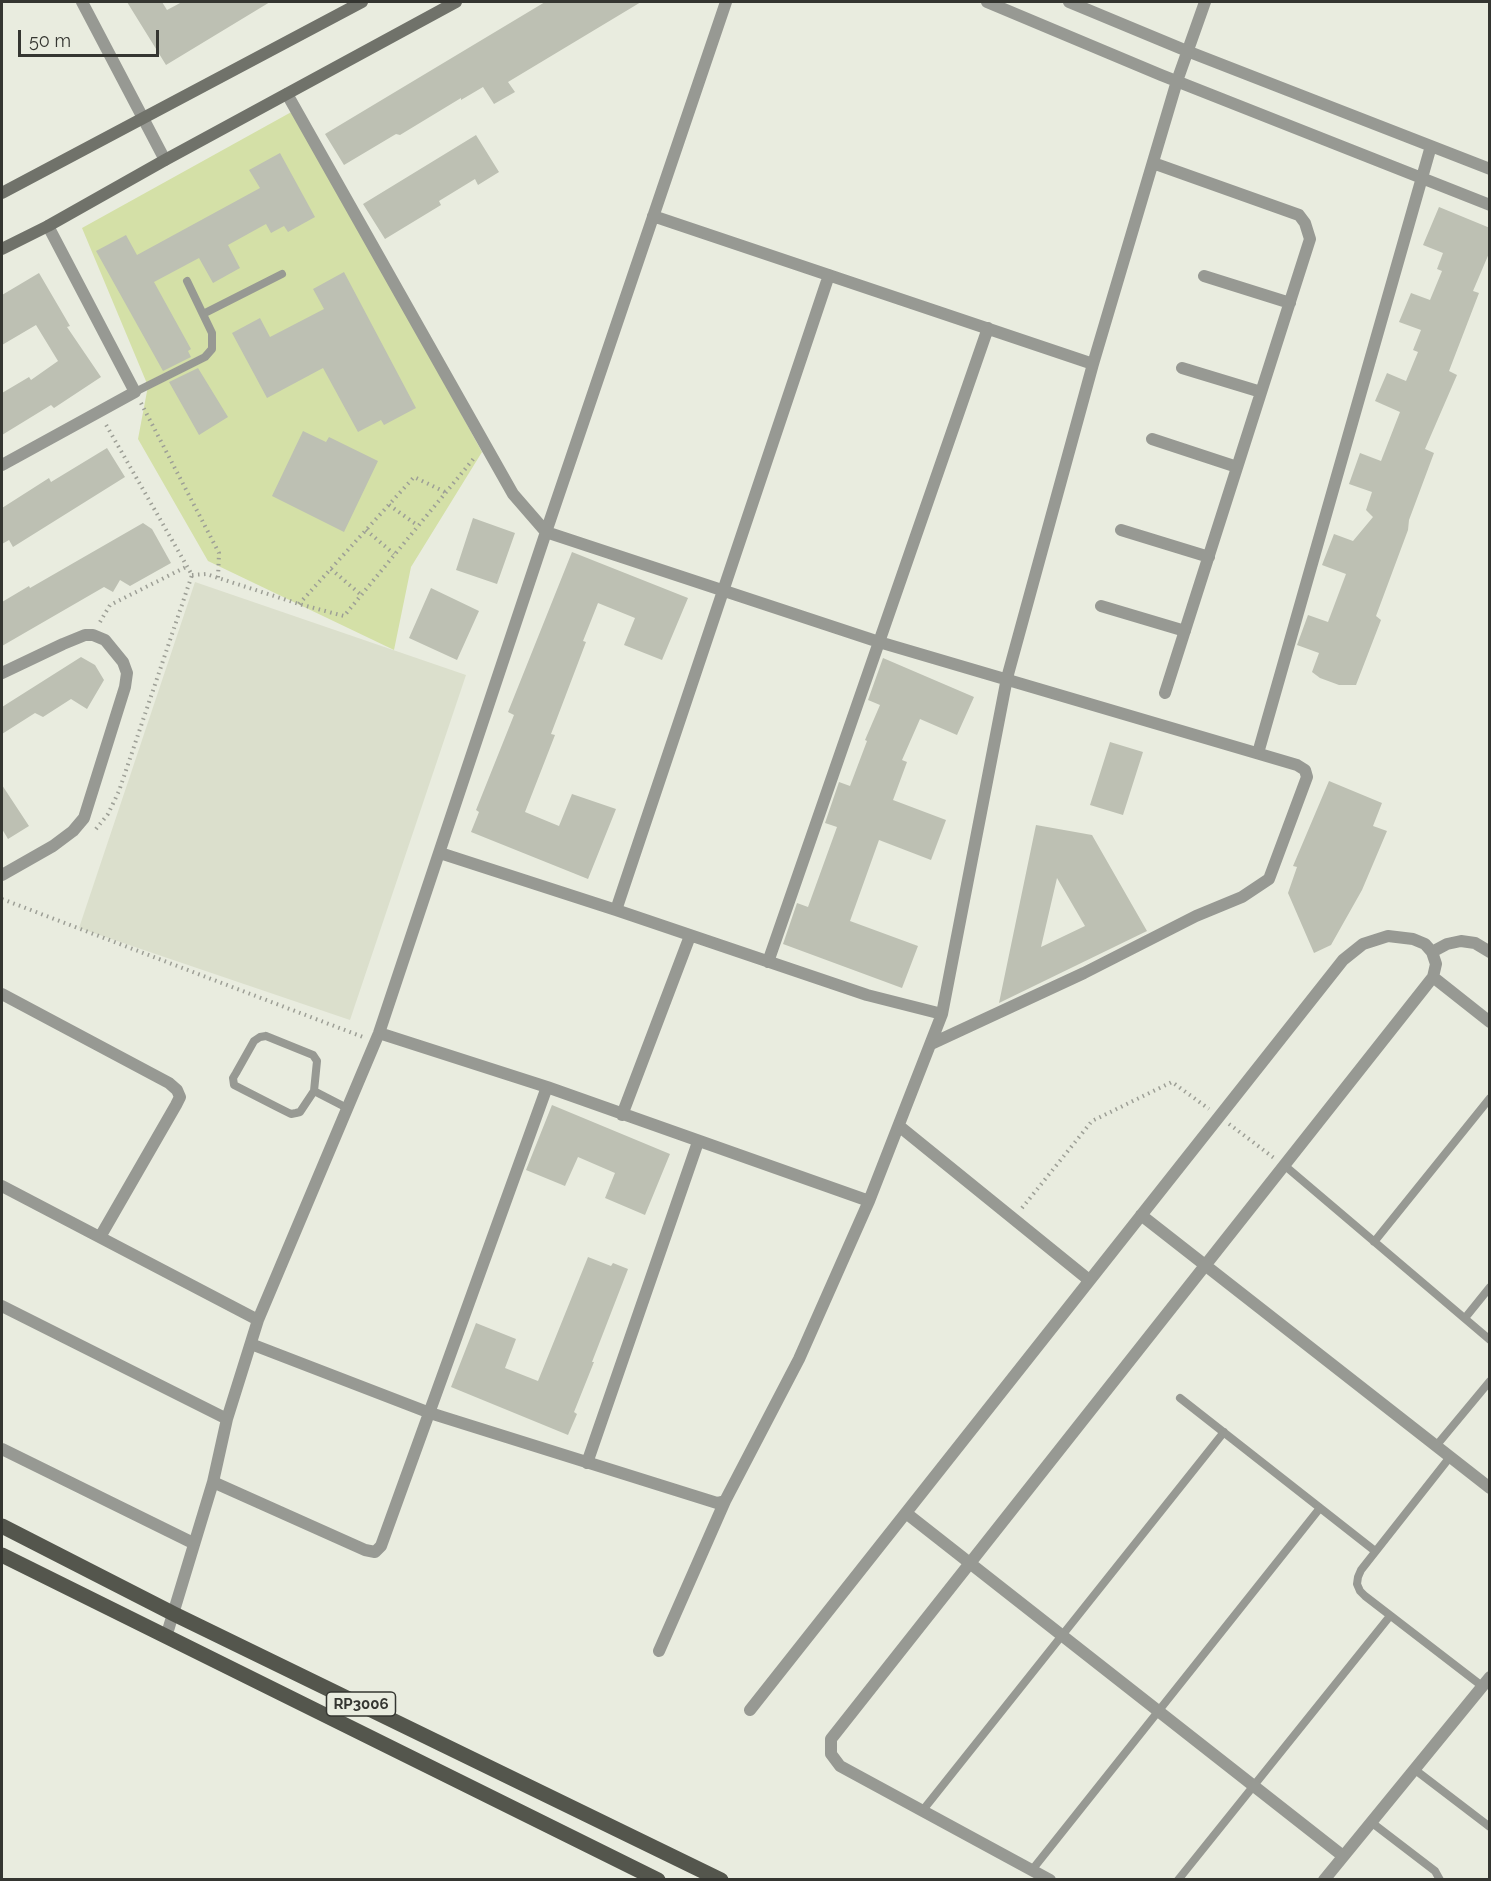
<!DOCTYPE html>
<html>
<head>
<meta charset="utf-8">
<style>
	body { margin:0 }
	#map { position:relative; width:1491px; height:1881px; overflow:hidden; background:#e9ecdf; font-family:Raleway,sans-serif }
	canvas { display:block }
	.frame { position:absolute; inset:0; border:3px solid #353631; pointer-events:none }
	.scale { position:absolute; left:18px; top:30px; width:141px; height:27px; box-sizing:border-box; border:3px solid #353631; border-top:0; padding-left:8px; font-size:18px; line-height:21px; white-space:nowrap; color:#353631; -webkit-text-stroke:4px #e9ecdf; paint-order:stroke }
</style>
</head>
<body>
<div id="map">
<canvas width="1491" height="1881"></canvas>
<div class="frame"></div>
<div class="scale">50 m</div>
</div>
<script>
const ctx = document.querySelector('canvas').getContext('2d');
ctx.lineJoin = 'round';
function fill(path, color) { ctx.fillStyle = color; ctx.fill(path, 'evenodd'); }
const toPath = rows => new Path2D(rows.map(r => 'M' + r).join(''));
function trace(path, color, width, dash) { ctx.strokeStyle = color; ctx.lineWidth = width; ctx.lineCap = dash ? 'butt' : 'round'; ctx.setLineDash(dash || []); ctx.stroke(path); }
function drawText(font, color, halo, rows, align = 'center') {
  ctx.font = font + ' Raleway,sans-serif'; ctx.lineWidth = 5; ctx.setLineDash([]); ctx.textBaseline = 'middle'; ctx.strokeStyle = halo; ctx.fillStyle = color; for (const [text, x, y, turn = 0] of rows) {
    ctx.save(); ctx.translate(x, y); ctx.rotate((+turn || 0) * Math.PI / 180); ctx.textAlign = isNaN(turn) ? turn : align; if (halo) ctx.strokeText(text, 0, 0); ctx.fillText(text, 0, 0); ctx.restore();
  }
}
fill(toPath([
	[195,582,466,675,350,1020,79,928]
]), '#dbdfcc');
fill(toPath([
	[295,110,482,452,411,567,394,650,208,561,138,439,148,386,82,228]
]), '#d4e0a7');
fill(toPath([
	[127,2,162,2,167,10,182,2,270,2,166,65],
	[545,2,641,2,508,82,515,92,494,104,483,87,461,100,461,98,400,135,396,134,344,165,325,134],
	[476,135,499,172,478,185,475,179,439,201,441,205,385,239,363,204],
	[280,153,315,217,288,232,284,226,271,233,266,224,228,245,240,268,213,283,199,258,154,282,191,349,188,351,191,357,163,371,96,251,126,235,137,255,260,188,249,170],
	[1439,207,1490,228,1490,251,1473,291,1479,293,1449,371,1457,375,1425,449,1434,453,1409,520,1408,530,1376,616,1381,620,1356,685,1339,685,1320,678,1312,672,1319,653,1297,645,1308,615,1328,622,1346,574,1322,565,1334,534,1353,541,1373,517,1366,510,1372,492,1349,484,1360,453,1381,461,1400,412,1375,401,1387,373,1406,381,1418,352,1413,350,1421,330,1399,322,1411,293,1430,300,1442,271,1437,269,1443,253,1423,245],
	[344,272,416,408,384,425,381,420,358,432,323,368,267,398,232,333,260,318,270,337,324,309,313,289],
	[39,273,70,326,67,327,101,377,54,408,51,405,2,435,2,393,29,377,31,380,58,361,36,325,2,345,2,295],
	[198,368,228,417,199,435,169,382],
	[303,431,326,442,329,437,378,461,344,532,272,496],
	[107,448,125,477,13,547,9,540,2,544,2,508,49,478,51,482],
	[473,518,515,533,497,584,456,570],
	[143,523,152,529,171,563,130,586,120,580,113,592,104,587,2,646,2,602,29,586,30,588],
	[572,552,688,598,662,660,624,645,635,618,598,603,583,641,586,642,551,734,555,735,525,812,559,826,572,794,616,809,588,879,471,832,479,812,476,810,514,715,508,712],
	[431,588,479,611,457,660,409,638],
	[81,657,95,665,104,680,87,709,71,699,43,717,35,713,2,734,2,707],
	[883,658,974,697,957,735,920,719,902,760,907,762,893,800,946,820,931,860,879,840,850,921,918,946,902,988,783,944,797,903,808,907,837,827,825,823,839,782,850,786,867,741,865,740,880,705,868,700],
	[1110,742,1143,752,1123,815,1090,805],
	[1329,781,1382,803,1373,826,1387,831,1362,890,1331,945,1314,953,1288,893,1297,867,1293,866],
	[2,785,29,826,8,839,2,829],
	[1036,825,1092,835,1147,931,999,1003],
	[1057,878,1085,926,1041,947],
	[552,1105,670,1154,645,1215,605,1198,615,1173,578,1157,565,1186,526,1170],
	[588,1257,611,1266,613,1263,628,1269,592,1362,594,1362,574,1412,577,1414,568,1435,451,1387,476,1323,516,1339,505,1368,538,1381]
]), '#bdc0b3');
trace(toPath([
	[141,403,219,553,218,578],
	[389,505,417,525],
	[366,530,394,554],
	[331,569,360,594],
	[192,575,206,574,299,604,344,616,475,457],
	[299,604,414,477,445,492],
	[100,622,110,605,188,566],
	[96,829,108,814,119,791,192,575,105,423],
	[2,899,363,1037],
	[1229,1124,1274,1158],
	[1022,1208,1092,1121,1172,1082,1209,1109]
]), '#9d9f96', 4, [1.5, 4.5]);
trace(toPath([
	[203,314,282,274],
	[135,392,205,357,212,349,212,333,187,281],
	[266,1036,313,1055,317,1061,314,1091,300,1112,296,1113,291,1114,277,1107,234,1085,233,1078,236,1073,254,1041,260,1037,266,1036],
	[314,1091,347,1108],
	[1284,1165,1490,1340],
	[1374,1242,1490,1098],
	[1465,1318,1490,1287],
	[1180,1398,1375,1551],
	[1436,1446,1490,1381],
	[1450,1457,1361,1570,1358,1577,1357,1584,1360,1591,1365,1596,1482,1686],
	[1414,1769,1490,1827],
	[923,1810,1224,1432],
	[1371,1822,1435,1871,1440,1880],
	[1032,1870,1320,1508],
	[1178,1880,1390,1616]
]), '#979993', 8);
trace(toPath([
	[82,2,165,160],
	[987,2,1161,75,1490,205],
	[1069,2,1187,51,1490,169],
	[287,94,513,494,546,532,879,642,1297,765,1305,770,1307,777,1269,879,1242,897,1196,916,1084,973,931,1044],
	[1153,163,1299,215,1305,223,1310,239,1165,693],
	[653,216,1093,364],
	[1204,276,1290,303],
	[1182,368,1261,392],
	[1152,439,1237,467],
	[2,465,135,392,48,226],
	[1121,530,1209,557],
	[1101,606,1185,631],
	[2,673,63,644,85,635,93,635,105,640,123,662,127,673,125,687,84,818,73,831,53,846,2,875],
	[1258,753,1431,146],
	[440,853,616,910,867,995,942,1014],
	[616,910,829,275],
	[1432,952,1447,944,1461,941,1475,943,1490,952],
	[768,962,988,328],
	[1433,977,1490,1022],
	[2,994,169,1083,177,1090,180,1097,176,1105,100,1237],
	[379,1033,547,1087,869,1201],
	[622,1115,690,936],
	[899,1126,1089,1280],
	[2,1186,258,1320],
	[1141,1215,1490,1488],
	[2,1306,227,1419],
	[251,1344,430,1413,717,1503,725,1501],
	[2,1449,193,1543],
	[587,1463,698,1142],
	[213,1482,365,1550,375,1552,381,1546,547,1087],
	[906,1513,1343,1856],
	[166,1637,213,1482,227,1419,258,1320,379,1033,546,532,726,2],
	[659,1651,725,1501,799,1359,869,1201,942,1014,1007,678,1093,364,1177,81,1205,2],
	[750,1710,1343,960,1363,944,1388,936,1413,939,1425,944,1432,952,1436,964,1433,977,831,1739,831,1754,840,1766,1050,1880],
	[1324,1880,1490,1677]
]), '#979993', 12);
trace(toPath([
	[2,193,362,2],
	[2,249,48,226,165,160,456,2]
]), '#70726a', 12);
trace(toPath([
	[2,1526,174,1614,721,1880],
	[2,1555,658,1880]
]), '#54564d', 15);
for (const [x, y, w] of [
	[361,1704,69]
]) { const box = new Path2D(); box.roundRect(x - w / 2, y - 12, w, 24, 4.5); ctx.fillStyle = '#e9ecdf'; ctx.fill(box); trace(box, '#353631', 1.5); }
drawText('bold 15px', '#353631', null, [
	["RP3006",361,1704]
]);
</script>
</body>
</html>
